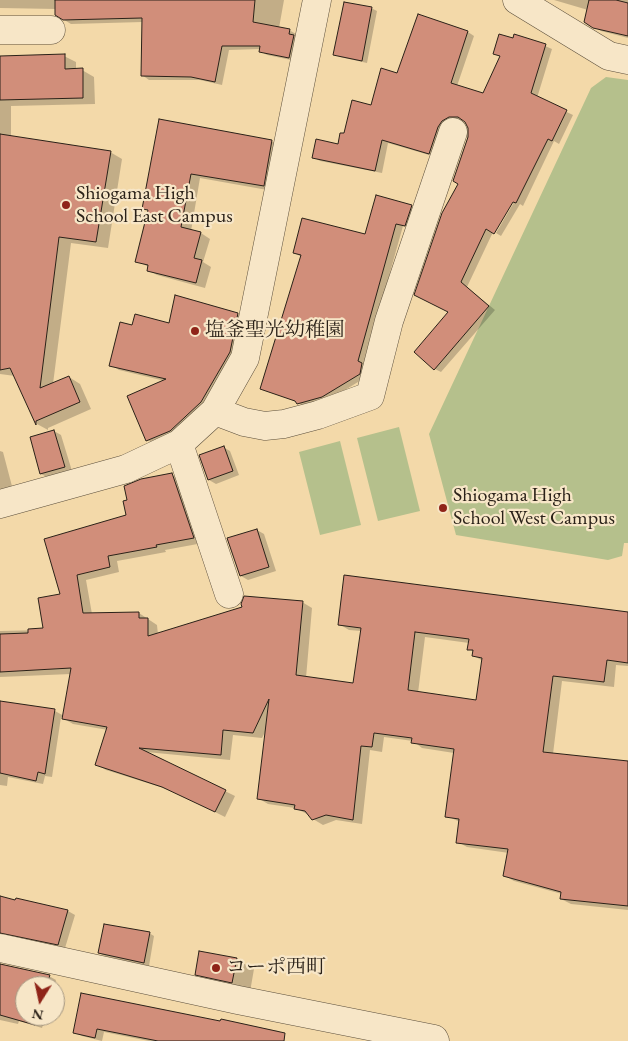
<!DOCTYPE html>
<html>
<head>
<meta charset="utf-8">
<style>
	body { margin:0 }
	#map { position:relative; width:628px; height:1041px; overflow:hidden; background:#f3d9a9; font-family:"EB Garamond",serif }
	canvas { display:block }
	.north { position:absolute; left:15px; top:976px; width:50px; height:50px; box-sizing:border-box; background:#f7e6c7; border:1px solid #a59781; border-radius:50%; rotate:190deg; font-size:14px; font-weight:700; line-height:20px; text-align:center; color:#2a2118 }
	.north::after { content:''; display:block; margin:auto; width:18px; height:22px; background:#8f2418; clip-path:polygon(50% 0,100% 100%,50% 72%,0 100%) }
</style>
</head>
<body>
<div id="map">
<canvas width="628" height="1041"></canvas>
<div class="north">N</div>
</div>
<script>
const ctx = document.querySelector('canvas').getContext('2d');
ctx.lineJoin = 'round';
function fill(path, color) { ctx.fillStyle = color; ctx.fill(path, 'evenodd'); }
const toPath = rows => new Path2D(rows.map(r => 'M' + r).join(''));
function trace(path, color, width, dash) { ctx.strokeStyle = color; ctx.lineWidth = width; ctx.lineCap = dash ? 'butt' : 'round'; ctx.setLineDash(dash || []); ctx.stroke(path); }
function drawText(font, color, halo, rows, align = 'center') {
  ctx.font = font + ' "EB Garamond","Noto Serif JP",serif'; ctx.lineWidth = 4.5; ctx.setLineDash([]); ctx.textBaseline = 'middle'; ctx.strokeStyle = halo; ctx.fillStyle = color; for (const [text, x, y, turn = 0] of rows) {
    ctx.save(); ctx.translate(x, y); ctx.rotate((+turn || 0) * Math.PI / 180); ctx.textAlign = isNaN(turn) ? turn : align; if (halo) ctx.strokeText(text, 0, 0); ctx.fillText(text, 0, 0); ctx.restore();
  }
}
fill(toPath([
	[606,77,628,80,628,543,624,543,622,556,608,560,456,535,429,434,591,88],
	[399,427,420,511,378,521,357,438],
	[340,441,361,525,320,535,299,452]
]), '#b5c08c');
fill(toPath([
	[0,0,284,0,279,28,289,30,296,34,296,61,267,55,260,51,260,49,229,50,222,85,200,80,149,80,142,75,143,22,71,24,56,15,56,9,0,8],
	[554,0,628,0,628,38,601,31,585,22,588,10],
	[371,8,377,11,367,63,340,57,335,54],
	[418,15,468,32,474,36,457,86,484,95,501,57,495,54,545,46,552,49,537,98,573,115,559,144,554,141,523,206,520,204,501,236,496,233,517,197,515,196,493,232,467,287,495,310,441,372,435,369,450,312,460,183,469,128,465,120,457,120,436,157,388,143,382,173,320,161,313,157,339,145,345,135,372,106,398,74],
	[64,56,76,62,76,70,82,70,94,77,95,104,11,106,11,137,110,152,122,159,108,248,71,243,53,384,69,377,80,384,91,409,48,428,48,430,37,424,15,376,0,374,0,57],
	[160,121,271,141,281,146,273,191,200,178,191,231,201,233,210,239,203,262,211,267,205,288,157,275,148,270,149,267,136,261,149,211,144,208],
	[411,207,418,210,412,229,403,226,364,365,366,377,329,400,305,407,297,402,262,389,302,257,294,253,366,235],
	[238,314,247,320,212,405,156,445,147,440,165,381,119,370,111,365,133,326,170,324],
	[54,431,61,435,72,471,49,478,41,474],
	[223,447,230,451,239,475,216,484,209,480],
	[0,451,3,452,13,490,0,495],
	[172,475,182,480,203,543,165,550,166,552,117,561,119,572,86,580,92,614,139,613,157,625,158,635,302,602,312,608,306,678,354,684,361,631,349,630,339,624,628,613,628,666,616,665,614,687,562,681,553,754,628,762,628,910,571,904,561,899,562,894,514,881,505,876,509,853,467,847,458,842,460,822,447,816,454,753,422,748,413,741,384,737,382,752,370,750,362,824,336,820,323,825,313,819,309,815,295,808,268,804,258,798,266,730,262,738,233,735,230,760,146,752,235,796,225,817,173,791,106,770,96,764,108,730,73,724,61,717,52,777,45,776,43,784,8,777,7,786,0,785,0,702,55,711,64,716,71,674,0,677,0,631,44,630,61,596,45,540,127,516],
	[425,637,469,643,469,649,474,652,474,656,483,661,477,701,418,693],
	[257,530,264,534,276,571,248,580,241,576],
	[0,898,16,902,17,899,68,911,75,915,65,948,11,936,0,938],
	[149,933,154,936,149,966,105,956,99,953],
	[237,960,254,969,250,992,213,984,196,974],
	[0,965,49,976,56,980,54,986,25,986,25,1016,46,1016,42,1028,19,1021,18,1024,0,1020],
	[82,994,221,1022,222,1020,278,1031,285,1035,284,1041,149,1041,104,1032,102,1041,82,1036,75,1032]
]), '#0003');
const building = toPath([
	[55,0,255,0,253,22,290,29,289,34,294,35,289,58,259,52,260,46,222,46,215,82,191,77,141,76,142,18,63,20,55,15,55,0],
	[589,0,616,0,628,3,628,36,593,28,584,22,589,0],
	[344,2,372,7,362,61,333,55,344,2],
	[418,14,468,31,451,83,483,93,500,56,493,54,499,34,513,38,514,34,546,44,531,93,567,110,552,141,548,139,516,203,513,202,494,234,486,229,461,282,489,306,434,370,414,352,448,312,414,295,442,213,458,184,453,181,468,137,468,128,465,122,458,117,449,117,442,121,438,127,429,154,382,140,375,171,312,158,316,139,338,144,340,133,344,133,352,100,371,105,381,68,397,73,418,14],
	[65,54,65,69,83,68,83,98,0,100,0,56,65,54],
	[159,119,272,140,264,186,191,174,181,227,201,232,194,258,202,260,196,283,147,271,148,265,135,262,148,210,142,209,159,119],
	[0,134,111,151,96,242,59,237,40,388,69,376,80,402,36,421,36,425,10,368,0,370,0,134],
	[376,195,412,205,405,226,396,224,358,361,362,363,360,374,322,397,297,404,295,401,260,389,301,255,293,253,302,218,365,234,376,195],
	[175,295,238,313,230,352,201,402,170,431,146,441,127,396,166,379,109,366,120,322,132,325,135,314,169,323,175,295],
	[54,430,65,467,40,474,30,437,54,430],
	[224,446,233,471,208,480,199,455,224,446],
	[172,473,194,538,156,545,157,547,108,556,110,567,77,575,83,613,139,612,139,618,148,618,148,636,242,607,241,604,244,596,303,601,296,675,353,683,361,628,338,625,344,575,628,612,628,663,607,660,604,682,553,676,543,752,628,761,628,906,560,899,561,892,503,876,508,849,456,843,459,819,445,817,454,749,411,743,412,738,374,733,372,747,361,746,353,820,326,815,312,820,305,811,294,809,295,805,257,799,269,699,253,733,223,730,221,755,139,748,226,790,215,812,162,787,95,765,107,727,62,719,71,668,0,672,0,634,28,633,28,629,43,628,38,598,60,594,44,539,126,515,123,501,127,500,124,486,141,479,172,473],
	[415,632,469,639,467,650,473,650,472,656,482,658,476,700,408,690,415,632],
	[257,529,269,567,240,576,227,538,257,529],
	[0,701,55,709,45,774,38,772,36,781,0,773,0,701],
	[0,896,15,900,16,898,68,910,58,945,0,933,0,896],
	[104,924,150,932,144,963,98,953,104,924],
	[199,951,237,958,232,983,195,975,199,951],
	[0,964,50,975,46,986,25,986,25,1016,38,1016,35,1025,0,1015,0,964],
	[81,993,220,1021,221,1019,285,1033,284,1041,158,1041,97,1029,95,1038,73,1033,81,993]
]);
fill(building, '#d18e7a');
trace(building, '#2a2118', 1);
const minor = toPath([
	[517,0,609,56,628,60],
	[0,30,51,30],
	[215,411,244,422,265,426,284,424,318,415,370,396,389,321,453,132],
	[179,444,229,594],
	[0,504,126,469,179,444,215,411,245,358,317,0],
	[0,948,238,1000,434,1039,435,1041]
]);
trace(minor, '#5c4f3c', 29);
trace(minor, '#f7e6c7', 28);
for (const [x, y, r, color] of [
	[66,205,5,"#8f2418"],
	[195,331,5,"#8f2418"],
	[443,508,5,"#8f2418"],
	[216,968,5,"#8f2418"]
]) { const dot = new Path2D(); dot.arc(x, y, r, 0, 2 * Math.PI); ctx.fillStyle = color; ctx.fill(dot); trace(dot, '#f7e6c7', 2); }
drawText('20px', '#2a2118', '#f7e6c7', [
	["Shiogama High",76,194],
	["School East Campus",76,217],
	["塩釜聖光幼稚園",205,331],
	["Shiogama High",453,496],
	["School West Campus",453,519],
	["コーポ西町",226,968]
], 'left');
</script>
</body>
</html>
